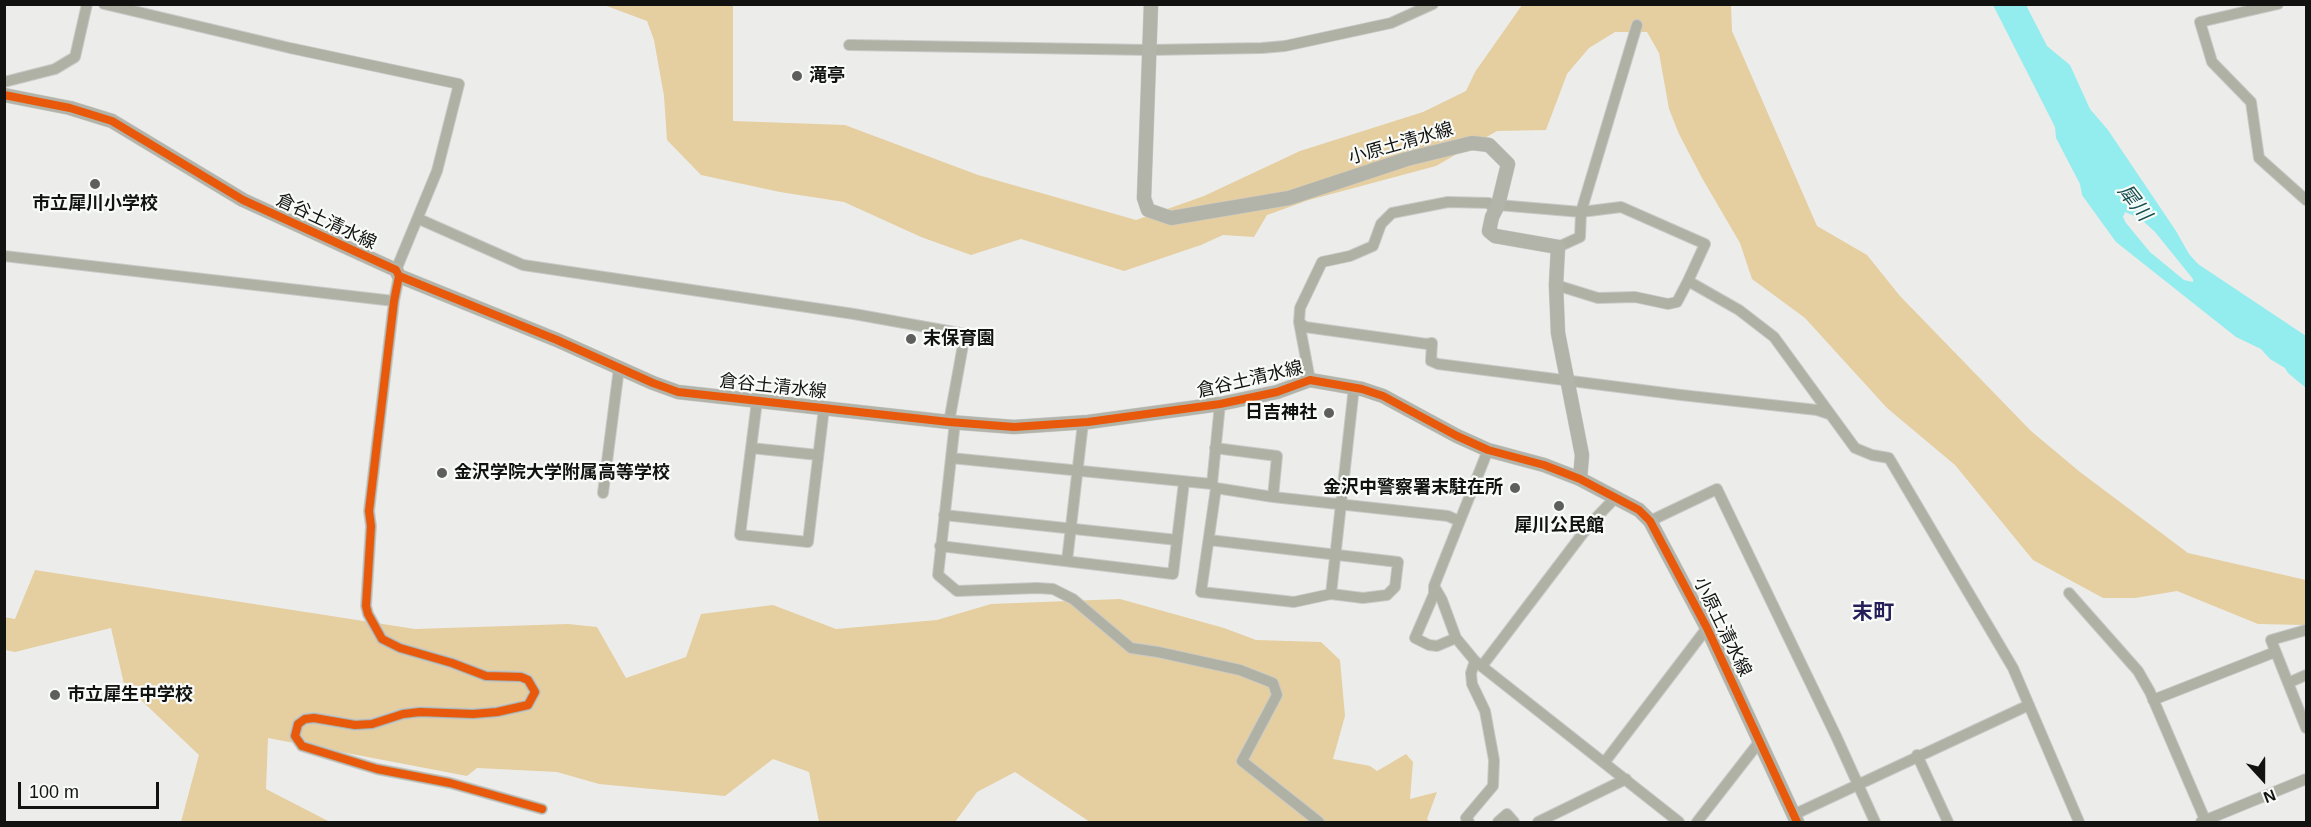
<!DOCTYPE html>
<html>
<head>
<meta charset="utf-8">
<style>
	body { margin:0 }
	#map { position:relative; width:2311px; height:827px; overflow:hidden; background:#ecedeb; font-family:Helvetica,sans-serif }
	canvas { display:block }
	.frame { position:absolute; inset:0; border:6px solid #121311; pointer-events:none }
	.north { position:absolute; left:2233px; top:749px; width:60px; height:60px; -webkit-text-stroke:4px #f8fbf8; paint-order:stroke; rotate:159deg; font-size:16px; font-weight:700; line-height:24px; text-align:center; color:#121311 }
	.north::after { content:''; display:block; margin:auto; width:21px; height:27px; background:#121311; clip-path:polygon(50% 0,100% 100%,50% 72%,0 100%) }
	.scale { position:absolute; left:18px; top:782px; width:141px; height:27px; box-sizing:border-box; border:3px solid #121311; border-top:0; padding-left:8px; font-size:18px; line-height:21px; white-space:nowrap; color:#121311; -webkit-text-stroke:4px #f8fbf8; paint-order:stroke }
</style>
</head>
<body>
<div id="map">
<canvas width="2311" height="827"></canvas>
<div class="frame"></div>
<div class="north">N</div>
<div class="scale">100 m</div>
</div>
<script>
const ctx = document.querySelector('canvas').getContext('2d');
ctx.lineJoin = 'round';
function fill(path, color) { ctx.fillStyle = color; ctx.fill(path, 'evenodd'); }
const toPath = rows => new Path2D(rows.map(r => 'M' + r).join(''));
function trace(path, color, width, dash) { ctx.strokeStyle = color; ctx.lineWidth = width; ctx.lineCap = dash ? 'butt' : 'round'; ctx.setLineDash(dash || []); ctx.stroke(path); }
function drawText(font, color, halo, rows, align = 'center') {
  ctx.font = font + ' Helvetica,"Noto Sans JP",sans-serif'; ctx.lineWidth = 4.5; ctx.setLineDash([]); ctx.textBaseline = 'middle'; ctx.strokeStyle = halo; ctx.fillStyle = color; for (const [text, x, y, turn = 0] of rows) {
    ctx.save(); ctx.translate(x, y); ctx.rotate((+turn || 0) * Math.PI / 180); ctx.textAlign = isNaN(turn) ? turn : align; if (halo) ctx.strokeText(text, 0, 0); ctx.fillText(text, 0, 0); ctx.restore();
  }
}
fill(toPath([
	[604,5,733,5,733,121,845,125,978,175,1136,220,1204,196,1300,151,1423,112,1466,91,1475,72,1522,5,1731,5,1732,31,1817,226,1867,255,1900,296,2031,431,2080,472,2188,553,2306,580,2306,625,2258,624,2177,591,2135,598,2103,598,2033,560,1955,465,1887,408,1805,318,1752,279,1740,243,1702,178,1679,134,1669,109,1659,53,1647,32,1615,32,1589,48,1567,74,1546,130,1497,131,1436,166,1309,200,1267,215,1254,237,1223,235,1201,245,1124,271,1021,239,971,255,921,237,844,202,780,192,701,175,667,140,664,96,654,40,647,21],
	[35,570,415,629,568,624,597,627,626,678,686,657,701,614,773,605,836,629,937,620,991,604,1120,599,1224,628,1256,640,1321,642,1340,660,1345,716,1333,759,1370,766,1377,771,1406,754,1413,762,1410,799,1437,792,1427,819,1430,822,1090,822,1015,772,977,792,955,822,819,822,809,772,773,759,725,796,599,784,557,772,477,768,467,776,268,738,266,789,330,822,181,822,199,755,124,684,111,628,15,652,5,650,4,617,15,619]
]), '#e5cea0');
fill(toPath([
	[1993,5,2026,5,2047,46,2070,65,2090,109,2108,130,2176,231,2189,254,2198,264,2306,336,2306,388,2288,373,2285,368,2270,359,2261,349,2236,337,2116,242,2082,195,2080,184,2056,138,2055,127],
	[2125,212,2141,219,2155,232,2193,279,2193,282,2184,280,2150,252,2126,223,2123,217]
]), '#93eced');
const minor = toPath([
	[104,4,290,48,459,84,437,171,396,270],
	[2278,4,2200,22,2212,62,2251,102,2259,158,2306,200],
	[849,45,1149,50,1262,48,1285,46,1391,23,1433,4],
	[4,82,55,69,75,57,87,4],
	[1498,205,1581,212,1621,207,1705,244,1688,281,1739,310,1774,337,1855,448,1872,455,1889,458,2013,668,2079,822],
	[419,219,523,265,854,314,965,334,949,422],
	[1558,247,1580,237,1581,212,1637,25],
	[4,256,394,301],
	[399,276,394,301,369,511,371,526,366,606,368,614,382,639,400,648,452,663,486,676,521,677,528,680,535,692,528,705,497,712,473,714,420,712,403,714,372,724,355,725,314,718,305,719,298,724,295,736,302,746,377,769,450,783,542,809],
	[1556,285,1598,298,1635,297,1668,304,1677,302,1688,281],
	[1299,322,1305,327,1427,344,1432,343,1431,361,1438,364,1681,395,1817,410,1829,414],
	[1310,380,1299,322,1300,308,1322,262,1350,256,1373,246,1381,224,1392,213,1448,202,1489,203,1495,211],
	[757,401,740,535,808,542,824,408],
	[955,422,938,575,957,591,1037,588,1053,589,1073,599,1131,648,1158,652,1240,670,1273,683,1277,695,1242,761,1319,822],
	[751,448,818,455],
	[1215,448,1277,456,1273,497],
	[1488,450,1434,586,1442,600,1456,638,1475,661,1679,822],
	[951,458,1212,484,1216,488,1273,497,1448,516,1459,521],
	[1212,484,1220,404],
	[1216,488,1201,592,1294,602,1331,594,1354,387],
	[603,493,619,368],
	[944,515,1177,540],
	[1650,521,1717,489,1836,736,1875,822],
	[1209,540,1398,562,1395,587,1387,595,1363,598,1331,594],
	[940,546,1173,574,1184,482],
	[1067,561,1083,423],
	[1434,586,1434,594,1415,638,1429,645,1437,646,1456,638],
	[2069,593,2138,671,2150,692,2206,822],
	[2306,630,2271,640,2306,728],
	[1482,666,1590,524,1616,497],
	[2288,683,2306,675],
	[2153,700,2275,652],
	[1917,755,1948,822],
	[1604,763,1707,628],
	[1793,815,2029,705],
	[1469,822,1466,818,1493,786,1494,760,1485,711,1472,684,1471,673,1475,661],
	[1498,822,1507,814,1514,822],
	[1538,822,1626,779],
	[1697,822,1760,741],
	[2201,822,2306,779]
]);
const major = toPath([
	[1151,4,1144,198,1148,210,1171,218,1289,198,1407,159,1472,143,1489,145,1508,164,1498,205,1492,217,1489,231,1495,236,1558,247,1556,285,1558,333,1582,455,1580,479],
	[4,95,70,108,112,121,243,200,396,270,399,276,557,340,653,383,678,392,949,422,1014,427,1088,422,1220,404,1277,392,1310,380,1362,389,1383,396,1457,436,1488,450,1544,465,1580,479,1639,510,1650,521,1707,628,1797,822]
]);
trace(minor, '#c9cac8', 12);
trace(major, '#c9cac8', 15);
trace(minor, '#afb1a4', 10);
trace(major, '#b2b4aa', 14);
trace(toPath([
	[4,95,70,108,112,121,243,200,396,270,399,276,557,340,653,383,678,392,949,422,1014,427,1088,422,1220,404,1277,392,1310,380,1362,389,1383,396,1457,436,1488,450,1544,465,1580,479,1639,510,1650,521,1707,628,1797,822],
	[399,276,394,301,369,511,371,526,366,606,368,614,382,639,400,648,452,663,486,676,521,677,528,680,535,692,528,705,497,712,473,714,420,712,403,714,372,724,355,725,314,718,305,719,298,724,295,736,302,746,377,769,450,783,542,809]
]), '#e8590c', 8);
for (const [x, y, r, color] of [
	[797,76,6,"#5e5f5d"],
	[95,184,6,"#5e5f5d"],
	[911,339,6,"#5e5f5d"],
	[1329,413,6,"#5e5f5d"],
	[442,473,6,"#5e5f5d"],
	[1515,488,6,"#5e5f5d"],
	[1559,506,6,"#5e5f5d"],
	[55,695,6,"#5e5f5d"]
]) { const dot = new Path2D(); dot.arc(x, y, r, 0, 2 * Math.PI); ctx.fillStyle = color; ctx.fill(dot); trace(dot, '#f8fbf8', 2); }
drawText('bold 18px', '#121311', '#f8fbf8', [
	["滝亭",809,76],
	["市立犀川小学校",95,204,"center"],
	["末保育園",923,339],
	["日吉神社",1317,413,"right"],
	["金沢学院大学附属高等学校",454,473],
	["金沢中警察署末駐在所",1503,488,"right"],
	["犀川公民館",1559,526,"center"],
	["市立犀生中学校",67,695]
], 'left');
drawText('18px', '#121311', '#f8fbf8', [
	["小原土清水線",1401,144,-16],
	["倉谷土清水線",326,222,25],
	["倉谷土清水線",1250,380,-13],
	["倉谷土清水線",773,387,6],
	["小原土清水線",1722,627,64]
]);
drawText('italic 20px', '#174f51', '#f8fbf8', [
	["犀川",2134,203,52]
]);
drawText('bold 21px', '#261e58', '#f8fbf8', [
	["末町",1873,613]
]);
</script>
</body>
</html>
